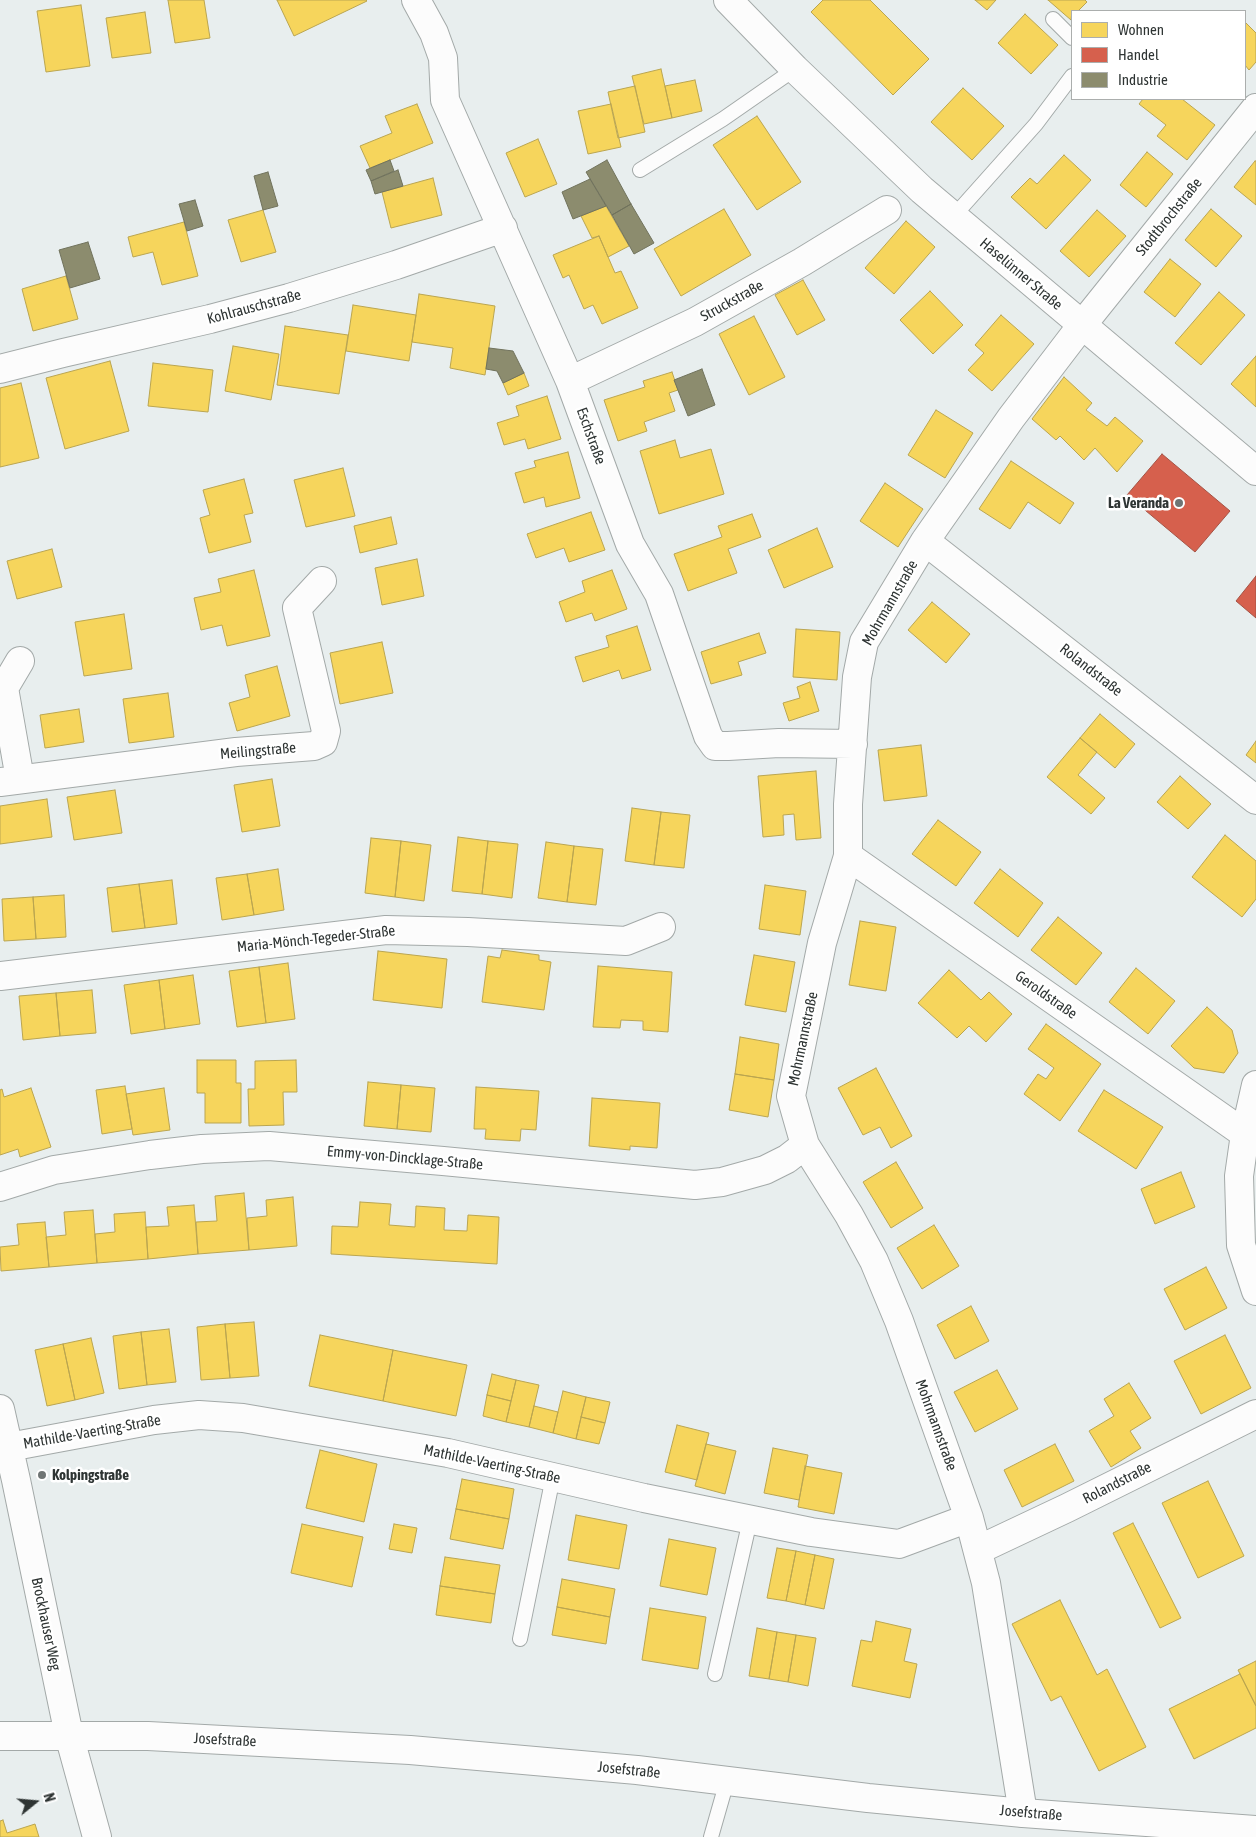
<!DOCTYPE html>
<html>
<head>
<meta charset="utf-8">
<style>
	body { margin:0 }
	#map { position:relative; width:1256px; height:1837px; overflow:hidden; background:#e8eeee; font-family:"Asap Condensed",sans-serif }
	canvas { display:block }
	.legend { position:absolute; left:1071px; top:10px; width:175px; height:90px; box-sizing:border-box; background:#fff; border:1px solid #abaead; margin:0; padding:6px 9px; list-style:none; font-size:15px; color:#2e3433 }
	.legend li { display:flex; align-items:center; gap:10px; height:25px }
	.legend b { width:25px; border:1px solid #abaead }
	.north { position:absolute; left:10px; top:1777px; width:50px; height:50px; -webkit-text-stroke:4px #fff; paint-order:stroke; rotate:73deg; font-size:14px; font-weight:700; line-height:20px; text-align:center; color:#2e3433 }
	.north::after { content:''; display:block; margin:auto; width:18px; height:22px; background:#2e3433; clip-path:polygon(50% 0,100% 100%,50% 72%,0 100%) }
</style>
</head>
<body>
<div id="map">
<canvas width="1256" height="1837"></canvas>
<ul class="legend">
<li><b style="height:14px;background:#f6d55c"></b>Wohnen</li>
<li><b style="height:14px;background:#d6604d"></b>Handel</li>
<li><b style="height:14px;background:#8c8c6e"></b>Industrie</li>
</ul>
<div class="north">N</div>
</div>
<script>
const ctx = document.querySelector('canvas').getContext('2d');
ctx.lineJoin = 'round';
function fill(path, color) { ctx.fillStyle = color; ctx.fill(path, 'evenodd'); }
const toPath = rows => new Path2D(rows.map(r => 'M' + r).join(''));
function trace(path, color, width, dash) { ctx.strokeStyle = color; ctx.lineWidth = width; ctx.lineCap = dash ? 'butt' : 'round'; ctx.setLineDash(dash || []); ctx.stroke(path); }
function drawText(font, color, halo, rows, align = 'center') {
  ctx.font = font + ' "Asap Condensed",sans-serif'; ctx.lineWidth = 5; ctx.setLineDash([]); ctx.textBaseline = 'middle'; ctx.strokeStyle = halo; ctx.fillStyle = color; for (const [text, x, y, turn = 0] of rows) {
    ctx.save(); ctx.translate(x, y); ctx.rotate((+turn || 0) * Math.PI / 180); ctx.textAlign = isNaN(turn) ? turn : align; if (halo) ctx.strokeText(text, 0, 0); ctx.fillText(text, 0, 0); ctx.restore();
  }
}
const homes = toPath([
	[168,0,204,0,210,38,175,43,168,0],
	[277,0,366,0,367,1,294,36,277,0],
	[823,0,870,0,929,59,893,95,811,12,823,0],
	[975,0,996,0,987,10,975,0],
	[1048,0,1085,0,1087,2,1078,11,1072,11,1071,20,1048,0],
	[81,5,90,66,46,72,37,11,81,5],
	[145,12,151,53,112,58,106,18,145,12],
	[1025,14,1058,45,1031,74,998,43,1025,14],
	[1245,22,1256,33,1256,62,1249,70,1245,65,1245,22],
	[661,69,672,118,644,124,632,76,661,69],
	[695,80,702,111,672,118,665,86,695,80],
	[635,86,645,132,618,138,608,92,635,86],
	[963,88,1004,126,972,160,931,122,963,88],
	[1143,99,1182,99,1215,125,1187,160,1157,136,1166,125,1139,104,1143,99],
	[417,104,433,143,370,168,360,146,392,133,385,116,417,104],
	[611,104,621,147,588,154,578,111,611,104],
	[757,116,801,182,757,210,713,145,757,116],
	[538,139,557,184,525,197,506,153,538,139],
	[1147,152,1173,174,1146,207,1120,185,1147,152],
	[1064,155,1091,180,1046,229,1011,197,1030,178,1037,184,1064,155],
	[1255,161,1256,161,1256,205,1234,187,1255,161],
	[433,178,442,215,391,228,382,192,433,178],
	[606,206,629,246,608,257,599,236,592,238,581,216,606,206],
	[724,209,751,255,681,296,654,249,724,209],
	[1211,209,1242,236,1216,267,1185,240,1211,209],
	[263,210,276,252,241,262,228,220,263,210],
	[1097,210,1126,236,1089,277,1060,251,1097,210],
	[906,221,935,247,894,294,865,268,906,221],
	[184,222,198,276,162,285,153,252,133,257,128,237,184,222],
	[599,236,615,273,621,271,638,308,602,324,593,305,584,309,569,275,563,278,553,255,599,236],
	[1170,259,1201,284,1175,317,1144,292,1170,259],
	[66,276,78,319,33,331,22,289,66,276],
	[803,280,825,320,797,335,775,295,803,280],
	[930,291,963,325,933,354,900,320,930,291],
	[1219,292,1245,315,1201,365,1175,343,1219,292],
	[419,294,495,306,485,375,450,368,453,348,412,342,419,294],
	[353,305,416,315,409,361,346,351,353,305],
	[1001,315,1034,344,992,391,968,370,984,353,975,345,1001,315],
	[754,316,785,377,749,395,719,334,754,316],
	[285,326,348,335,339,394,277,385,285,326],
	[233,346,279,354,271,400,225,391,233,346],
	[1256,356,1256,407,1231,384,1256,356],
	[110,361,129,431,65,449,46,378,110,361],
	[153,363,213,370,208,412,148,406,153,363],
	[672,372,678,390,669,393,675,411,644,422,647,431,618,441,604,400,645,387,643,381,672,372],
	[524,373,529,386,508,395,503,383,524,373],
	[1064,377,1092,403,1086,410,1107,426,1115,417,1143,441,1117,472,1095,448,1084,460,1060,436,1056,440,1032,419,1064,377],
	[21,383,39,458,0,467,0,388,21,383],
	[547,396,561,439,528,449,525,439,504,445,497,423,519,416,516,406,547,396],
	[936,410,973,433,945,478,908,455,936,410],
	[675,440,680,458,711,449,724,494,659,514,640,451,675,440],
	[568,452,580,498,546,507,544,497,524,503,515,473,536,467,534,461,568,452],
	[1011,461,1074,503,1060,524,1028,502,1010,529,979,509,1011,461],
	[343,468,355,516,306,527,294,480,343,468],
	[244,479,253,513,244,515,251,542,209,553,200,518,210,515,203,490,244,479],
	[885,483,923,509,898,547,860,521,885,483],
	[591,512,605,550,569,562,564,548,536,558,527,534,591,512],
	[752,514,761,537,728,549,737,573,688,591,674,554,722,537,718,526,752,514],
	[391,517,397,544,360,553,354,526,391,517],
	[817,528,833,567,784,588,768,550,817,528],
	[52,549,62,587,17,599,7,561,52,549],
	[417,559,424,596,382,605,375,568,417,559],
	[254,570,270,636,227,646,222,625,201,630,194,598,221,592,218,579,254,570],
	[612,570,627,609,595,621,592,613,566,622,559,602,585,592,582,581,612,570],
	[932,602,970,634,946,663,908,630,932,602],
	[124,614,132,669,84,676,75,622,124,614],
	[637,626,651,670,622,679,619,670,583,682,575,657,609,647,606,636,637,626],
	[796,629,840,632,837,680,793,677,796,629],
	[759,633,766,653,738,662,742,675,711,684,701,652,759,633],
	[382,642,393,693,340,704,330,653,382,642],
	[277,666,290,716,237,731,229,703,250,697,245,675,277,666],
	[810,682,819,711,789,721,783,703,800,698,797,687,810,682],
	[168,693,174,737,129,743,123,699,168,693],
	[79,709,84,742,45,748,40,715,79,709],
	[1100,714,1135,744,1115,768,1080,738,1100,714],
	[1080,738,1097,752,1078,775,1105,798,1091,814,1047,777,1080,738],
	[1256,741,1256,763,1246,755,1256,741],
	[921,745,927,796,884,801,878,750,921,745],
	[816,771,821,838,796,840,794,814,783,815,784,835,763,837,758,776,816,771],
	[1180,776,1211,804,1188,829,1157,802,1180,776],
	[272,779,280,826,242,832,234,785,272,779],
	[115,790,122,833,74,840,67,797,115,790],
	[47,799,52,837,0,844,0,806,47,799],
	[632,808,661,812,654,865,625,861,632,808],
	[661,812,690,815,684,868,654,865,661,812],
	[938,820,981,852,956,886,912,854,938,820],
	[1225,835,1256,861,1256,899,1242,917,1192,877,1225,835],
	[458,837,488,841,482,894,452,891,458,837],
	[371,838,401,841,395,897,365,893,371,838],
	[401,841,431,845,424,901,395,897,401,841],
	[488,841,518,844,512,898,482,894,488,841],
	[546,842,574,846,567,902,538,898,546,842],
	[574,846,603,849,596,905,567,902,574,846],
	[278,869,284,910,254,915,247,874,278,869],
	[1000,869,1043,903,1018,937,974,903,1000,869],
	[247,874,254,915,222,920,216,878,247,874],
	[172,880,177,924,145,928,139,884,172,880],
	[139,884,145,928,112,932,107,888,139,884],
	[765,885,806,891,800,935,759,929,765,885],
	[64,895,66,937,36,939,33,897,64,895],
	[33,897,36,939,4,941,2,899,33,897],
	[1058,917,1102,953,1076,985,1031,950,1058,917],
	[860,921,896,927,886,991,849,985,860,921],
	[502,950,539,955,539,960,551,962,544,1010,482,1002,488,956,500,958,502,950],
	[378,951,447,959,442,1008,373,1000,378,951],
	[754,955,795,962,786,1012,745,1005,754,955],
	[288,963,295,1019,266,1023,259,967,288,963],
	[598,966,672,972,668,1032,643,1030,643,1021,621,1020,620,1028,593,1027,598,966],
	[259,967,266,1023,237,1027,229,971,259,967],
	[1136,968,1175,1001,1148,1034,1109,1002,1136,968],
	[949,970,981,1000,989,992,1012,1014,986,1042,969,1026,957,1038,918,1003,949,970],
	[193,975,200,1024,165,1029,159,980,193,975],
	[159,980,165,1029,131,1034,124,985,159,980],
	[92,990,96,1033,60,1036,56,993,92,990],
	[56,993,60,1036,23,1040,19,996,56,993],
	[1207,1007,1232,1030,1238,1053,1224,1073,1194,1068,1171,1046,1207,1007],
	[1046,1024,1101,1064,1060,1121,1024,1094,1038,1074,1046,1079,1054,1068,1028,1049,1046,1024],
	[740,1037,779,1044,774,1080,735,1074,740,1037],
	[197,1060,236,1060,236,1083,241,1083,241,1123,205,1123,205,1093,197,1093,197,1060],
	[296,1060,297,1092,283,1092,284,1125,249,1126,248,1089,255,1089,255,1061,296,1060],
	[876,1068,912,1136,891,1148,880,1127,863,1135,838,1088,876,1068],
	[735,1074,774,1080,768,1117,729,1110,735,1074],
	[368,1082,401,1085,397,1129,364,1126,368,1082],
	[401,1085,435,1088,431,1132,397,1129,401,1085],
	[125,1086,132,1129,102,1134,96,1090,125,1086],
	[476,1087,539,1091,536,1130,521,1129,520,1141,485,1139,486,1129,474,1129,476,1087],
	[31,1088,51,1147,20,1157,18,1149,0,1155,0,1090,2,1089,4,1097,31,1088],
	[164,1088,170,1130,133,1135,126,1094,164,1088],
	[1104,1090,1163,1127,1136,1169,1078,1131,1104,1090],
	[592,1098,660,1103,657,1148,630,1146,630,1150,589,1146,592,1098],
	[896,1162,923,1208,891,1228,863,1182,896,1162],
	[1181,1172,1195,1207,1155,1224,1141,1189,1181,1172],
	[244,1193,249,1250,198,1254,196,1222,217,1221,215,1196,244,1193],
	[293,1197,297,1246,249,1250,247,1218,267,1216,266,1200,293,1197],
	[360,1202,391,1204,389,1225,415,1227,416,1206,445,1208,444,1230,467,1231,468,1215,499,1217,497,1264,331,1254,332,1226,358,1227,360,1202],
	[194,1205,198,1254,148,1259,146,1227,169,1226,167,1207,194,1205],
	[93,1210,97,1263,49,1267,46,1237,66,1235,64,1212,93,1210],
	[145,1212,148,1259,97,1263,95,1234,115,1232,114,1214,145,1212],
	[45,1222,49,1267,1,1271,0,1247,19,1245,17,1224,45,1222],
	[934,1225,959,1266,922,1289,897,1248,934,1225],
	[1206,1267,1227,1308,1185,1330,1164,1289,1206,1267],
	[971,1306,989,1341,955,1359,937,1325,971,1306],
	[254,1322,259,1376,230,1378,225,1324,254,1322],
	[225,1324,230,1378,201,1380,197,1327,225,1324],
	[169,1329,176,1382,147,1385,141,1332,169,1329],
	[141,1332,147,1385,119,1389,113,1336,141,1332],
	[320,1335,393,1350,383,1401,309,1386,320,1335],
	[1225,1335,1251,1388,1201,1414,1174,1361,1225,1335],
	[91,1338,104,1393,75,1400,63,1344,91,1338],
	[63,1344,75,1400,47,1406,35,1350,63,1344],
	[393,1350,467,1365,456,1416,383,1401,393,1350],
	[997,1370,1018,1409,975,1432,954,1392,997,1370],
	[492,1374,516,1380,511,1401,487,1395,492,1374],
	[516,1380,539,1385,529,1427,506,1422,516,1380],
	[1129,1383,1151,1418,1130,1431,1141,1448,1111,1467,1089,1431,1114,1416,1104,1399,1129,1383],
	[563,1391,586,1397,576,1439,553,1433,563,1391],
	[487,1395,511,1401,506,1422,483,1416,487,1395],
	[586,1397,610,1402,605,1423,581,1417,586,1397],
	[534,1406,558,1412,553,1433,529,1427,534,1406],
	[581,1417,605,1423,599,1444,576,1439,581,1417],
	[677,1425,709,1433,697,1480,665,1472,677,1425],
	[706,1444,736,1451,725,1494,695,1486,706,1444],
	[1055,1444,1074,1481,1022,1507,1004,1470,1055,1444],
	[773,1448,808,1455,799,1500,764,1493,773,1448],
	[320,1450,377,1464,364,1522,306,1508,320,1450],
	[805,1466,842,1473,834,1514,798,1507,805,1466],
	[462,1479,514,1489,509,1519,456,1509,462,1479],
	[1208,1481,1244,1556,1198,1578,1162,1503,1208,1481],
	[456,1509,509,1519,503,1549,450,1539,456,1509],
	[576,1515,627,1525,619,1569,568,1560,576,1515],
	[1133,1523,1181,1618,1160,1628,1113,1533,1133,1523],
	[302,1524,363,1537,352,1587,291,1573,302,1524],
	[394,1524,417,1528,412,1553,389,1549,394,1524],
	[669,1539,716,1548,707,1595,660,1586,669,1539],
	[777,1548,796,1551,786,1601,767,1598,777,1548],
	[796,1551,815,1555,805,1605,786,1601,796,1551],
	[815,1555,834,1559,824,1609,805,1605,815,1555],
	[445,1557,500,1565,495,1594,440,1586,445,1557],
	[562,1579,615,1589,610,1617,557,1607,562,1579],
	[440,1586,495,1594,491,1623,436,1615,440,1586],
	[1060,1600,1097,1675,1107,1669,1146,1747,1099,1771,1061,1696,1051,1701,1012,1624,1060,1600],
	[557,1607,610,1617,606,1644,552,1635,557,1607],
	[650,1608,706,1617,698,1669,642,1660,650,1608],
	[876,1621,911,1629,904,1661,917,1664,910,1698,852,1686,861,1640,872,1642,876,1621],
	[757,1628,777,1632,769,1679,749,1676,757,1628],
	[777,1632,796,1635,788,1682,769,1679,777,1632],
	[796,1635,816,1638,808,1686,788,1682,796,1635],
	[1256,1661,1256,1706,1238,1670,1256,1661],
	[1240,1674,1256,1706,1256,1728,1194,1759,1169,1709,1240,1674],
	[3,1820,7,1833,35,1824,39,1837,0,1837,0,1821,3,1820]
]);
fill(homes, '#f6d55c');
trace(homes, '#baa550', 1);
const shops = toPath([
	[1162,454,1230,511,1195,552,1127,495,1162,454],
	[1256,576,1256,618,1236,601,1256,576]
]);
fill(shops, '#d6604d');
trace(shops, '#a45345', 1);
const industry = toPath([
	[390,160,394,171,371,181,366,170,390,160],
	[607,160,631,204,612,215,586,172,607,160],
	[398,170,403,186,375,194,371,181,398,170],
	[268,172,278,206,263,210,254,176,268,172],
	[590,179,606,206,573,219,562,192,590,179],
	[195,200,203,226,187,231,179,204,195,200],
	[631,204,654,243,634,254,612,215,631,204],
	[88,242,100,279,70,288,59,250,88,242],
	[489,348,513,351,524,373,503,383,497,371,486,369,489,348],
	[702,369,715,405,688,416,674,380,702,369]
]);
fill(industry, '#8c8c6e');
trace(industry, '#70725c', 1);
const lane = toPath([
	[1053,19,1072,38],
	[640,170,723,119,795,69],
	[953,217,1036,124,1072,76],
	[520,1639,553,1477],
	[715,1674,750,1520],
	[711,1837,727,1781]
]);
const street = toPath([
	[416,0,434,33,443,58,445,100,570,381,630,544,659,594,708,736,715,746,728,746,779,743,853,744],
	[0,369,63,353,210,319,289,298,396,265,503,228],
	[570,381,695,322,802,262,887,210],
	[925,541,1256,800],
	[20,661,4,688,20,779],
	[0,782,236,752,314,746,323,742,326,731,297,608,322,581],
	[848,856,1245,1134],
	[0,976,386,930,468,932,626,941,661,927],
	[1256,1085,1245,1134,1239,1176,1241,1245,1256,1291],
	[0,1187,54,1170,150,1155,202,1149,269,1146,443,1161,695,1185,722,1182,765,1170,787,1159,805,1145],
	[0,1409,16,1480,69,1735,97,1837],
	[9,1447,154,1420,199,1415,243,1418,448,1453,644,1498,811,1532,899,1544,969,1518],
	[978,1550,1067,1508,1256,1414],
	[1023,1813,986,1583,969,1518,899,1321,874,1261,849,1215,805,1145,791,1096,822,943,848,856,848,804,857,677,864,642,925,541,1011,418,1082,325,1256,108]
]);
const secondary = toPath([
	[728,0,795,69,922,190,1256,471],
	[0,1736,148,1736,410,1750,637,1770,868,1798,1023,1813,1256,1830]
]);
trace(lane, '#a3a9a8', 16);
trace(street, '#a3a9a8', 30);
trace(secondary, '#a3a9a8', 30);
trace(lane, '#fcfcfc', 14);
trace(street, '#fcfcfc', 28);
trace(secondary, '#fcfcfc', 28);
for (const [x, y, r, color] of [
	[1179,503,5,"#6f7574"],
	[42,1475,5,"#6f7574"]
]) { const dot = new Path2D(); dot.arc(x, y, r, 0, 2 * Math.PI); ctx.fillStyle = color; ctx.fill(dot); trace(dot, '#fff', 2); }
drawText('15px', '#2e3433', '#fff', [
	["Stodtbrochstraße",1169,217,-51],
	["Haselünner Straße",1021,274,40],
	["Struckstraße",732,301,-29],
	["Kohlrauschstraße",254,307,-15],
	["Eschstraße",591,436,70],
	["Mohrmannstraße",890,603,-60],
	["Rolandstraße",1091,670,38],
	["Meilingstraße",258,751,-5],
	["Maria-Mönch-Tegeder-Straße",316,939,-6],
	["Geroldstraße",1046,995,35],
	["Mohrmannstraße",803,1039,-78],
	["Emmy-von-Dincklage-Straße",405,1158,5],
	["Mohrmannstraße",936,1425,70],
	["Mathilde-Vaerting-Straße",92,1432,-10],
	["Mathilde-Vaerting-Straße",492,1464,12],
	["Rolandstraße",1117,1483,-27],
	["Brockhauser Weg",46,1624,78],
	["Josefstraße",225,1740,3],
	["Josefstraße",629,1770,6],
	["Josefstraße",1031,1813,5]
]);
drawText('bold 15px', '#2e3433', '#fff', [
	["La Veranda",1169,503],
	["Kolpingstraße",52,1475,"left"]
], 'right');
</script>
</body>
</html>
